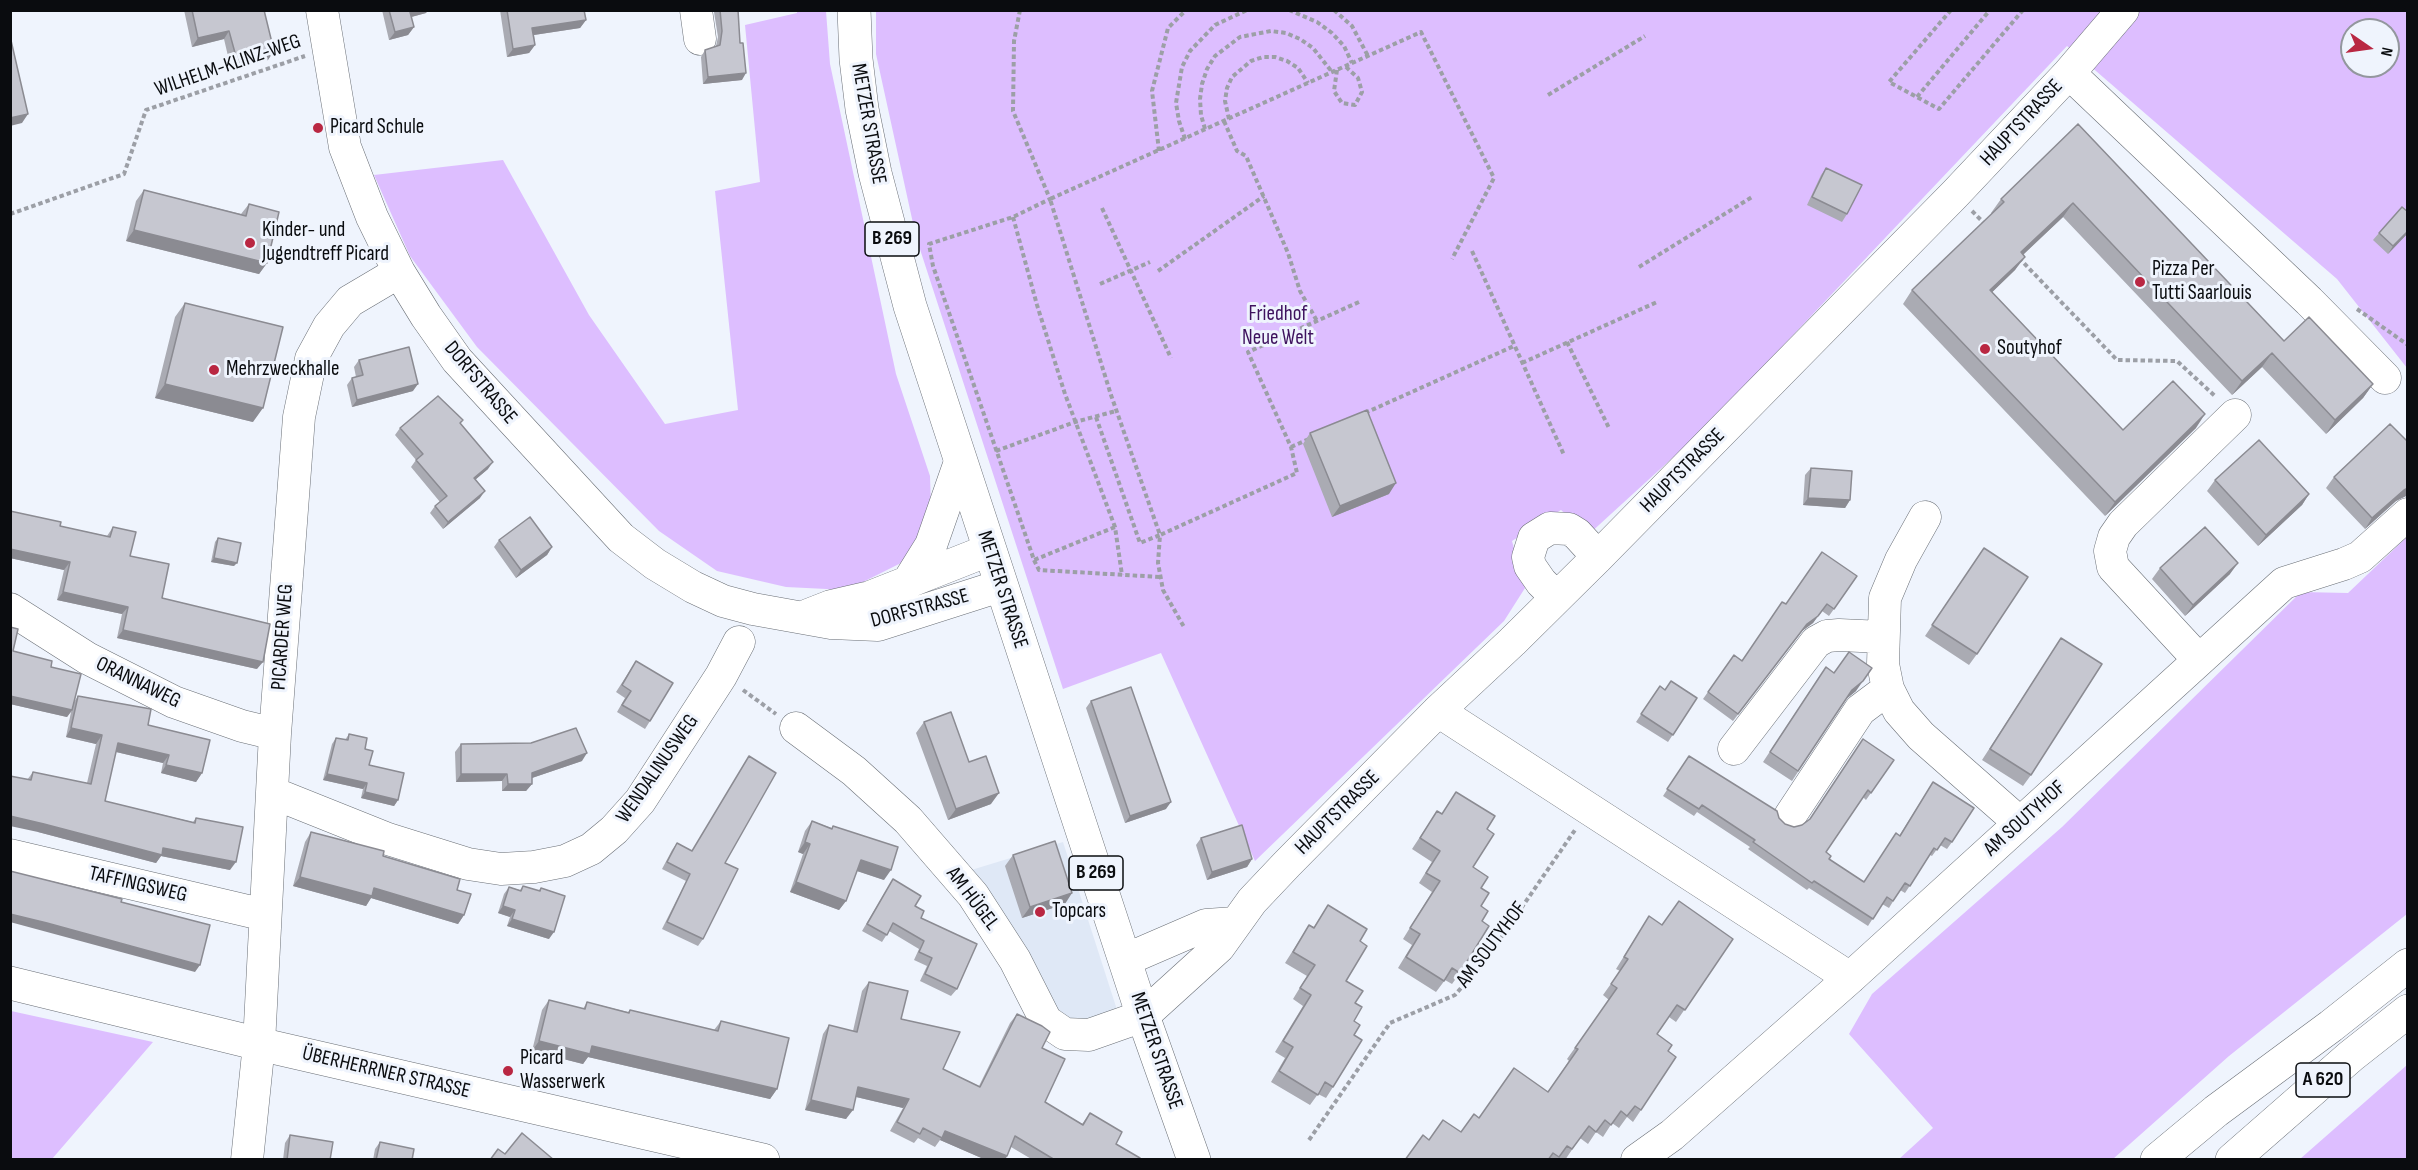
<!DOCTYPE html>
<html>
<head>
<meta charset="utf-8">
<style>
	body { margin:0 }
	#map { position:relative; width:2418px; height:1170px; overflow:hidden; background:#eff4fd; font-family:"Sofia Sans Condensed",sans-serif }
	canvas { display:block }
	.frame { position:absolute; inset:0; border:12px solid #0a0c0f; pointer-events:none }
	.north { position:absolute; left:2340px; top:18px; width:60px; height:60px; box-sizing:border-box; background:#eff4fd; border:2px solid #93979e; border-radius:50%; rotate:103deg; font-size:16px; font-weight:700; line-height:24px; text-align:center; color:#0a0c0f }
	.north::after { content:''; display:block; margin:auto; width:21px; height:27px; background:#b92742; clip-path:polygon(50% 0,100% 100%,50% 72%,0 100%) }
</style>
</head>
<body>
<div id="map">
<canvas width="2418" height="1170"></canvas>
<div class="frame"></div>
<div class="north">N</div>
</div>
<script>
const ctx = document.querySelector('canvas').getContext('2d');
ctx.lineJoin = 'round';
function fill(path, color) { ctx.fillStyle = color; ctx.fill(path, 'evenodd'); }
const toPath = rows => new Path2D(rows.map(r => 'M' + r).join(''));
function trace(path, color, width, dash) { ctx.strokeStyle = color; ctx.lineWidth = width; ctx.lineCap = dash ? 'butt' : 'round'; ctx.setLineDash(dash || []); ctx.stroke(path); }
function drawText(font, color, halo, rows, align = 'center') {
  ctx.font = font + ' "Sofia Sans Condensed",sans-serif'; ctx.lineWidth = 6; ctx.setLineDash([]); ctx.textBaseline = 'middle'; ctx.strokeStyle = halo; ctx.fillStyle = color; for (const [text, x, y, turn = 0] of rows) {
    ctx.save(); ctx.translate(x, y); ctx.rotate((+turn || 0) * Math.PI / 180); ctx.textAlign = isNaN(turn) ? turn : align; if (halo) ctx.strokeText(text, 0, 0); ctx.fillText(text, 0, 0); ctx.restore();
  }
}
fill(toPath([
	[1063,842,1119,1016,1068,1026,968,871]
]), '#dfe8f6');
fill(toPath([
	[797,11,826,11,830,64,896,374,930,476,931,507,913,557,847,590,786,587,717,571,659,531,477,347,410,256,374,175,503,160,589,315,665,424,738,410,715,191,760,182,745,25,797,13],
	[876,11,2407,11,2407,368,2337,279,2067,46,1704,429,1588,535,1561,510,1512,541,1525,588,1504,621,1255,861,1161,653,1063,689,916,237,876,54],
	[2352,30,2388,30,2388,66,2352,66],
	[2407,537,2407,914,2229,1056,2113,1159,1899,1159,1933,1128,1849,1034,1872,994,2062,827,2301,592,2348,593],
	[11,1011,153,1042,52,1159,11,1159],
	[2407,1065,2407,1159,2300,1159]
]), '#ddbeff');
const minor = toPath([
	[322,10,345,147,372,217,399,272,426,316,457,360,621,538,655,564,693,587,723,601,753,609,831,623,878,625,1000,586],
	[696,10,700,39],
	[2069,73,2309,301,2385,378],
	[1925,517,1901,560,1885,598,1883,664,1888,689,1899,711,1921,736,2020,823],
	[908,582,931,545,960,462],
	[1556,597,1541,582,1530,566,1528,557,1534,538,1550,528,1569,529,1577,534,1598,557],
	[10,609,87,658,174,702,242,726,275,734],
	[808,615,831,606,870,597,989,550],
	[2199,660,2113,567,2110,551,2114,537,2123,524,2235,415],
	[1438,711,1850,978],
	[796,728,854,771,908,820,973,895,1015,960,1046,1021,1065,1034,1089,1035,1143,1016,1219,947,1252,901,1287,864,1438,711,1512,642,1598,557,1955,194,2069,73,2123,10],
	[1734,749,1816,642,1827,636,1839,635,1883,637],
	[273,793,388,839,468,864,501,869,534,867,565,861,591,849,614,830,640,801,721,676,739,642],
	[1790,816,1860,710,1888,689],
	[10,855,265,915],
	[1125,960,1206,925,1235,923],
	[247,1160,259,1044,275,734,299,417,311,359,329,326,350,301,399,272],
	[1637,1160,1672,1135,1850,978,2284,583,2344,564,2360,557,2408,514]
]);
const major = toPath([
	[854,10,856,59,862,109,875,173,910,306,1143,1016,1194,1160],
	[10,983,259,1044,763,1160]
]);
const highway = toPath([
	[2157,1160,2216,1111,2331,1026,2408,965],
	[2232,1160,2351,1056,2408,1011]
]);
trace(minor, '#6a6f76', 33);
trace(major, '#6a6f76', 34);
trace(highway, '#6a6f76', 34);
trace(toPath([
	[1020,10,1014,41,1013,111,1050,199,1013,217,929,244,933,266,1034,560,1115,527],
	[1289,10,1317,22,1332,33,1344,46,1352,63],
	[1334,10,1352,26,1368,56],
	[1951,10,1889,82,1939,109,2023,10],
	[1337,70,1334,91,1342,103,1355,105,1362,92,1358,78,1345,66],
	[1548,95,1645,36],
	[1917,97,1990,10],
	[1229,119,1225,101,1227,88,1232,77,1251,61,1263,57,1275,57,1287,61,1298,68,1308,83],
	[1224,121,1237,151,1246,156,1288,253,1300,291,1317,321],
	[1205,129,1201,115,1200,99,1202,84,1207,69,1215,56,1240,37,1271,31,1286,33,1300,39,1313,48,1332,72],
	[1185,139,1179,121,1176,103,1182,67,1190,51,1215,25,1247,10],
	[1159,151,1152,91,1168,28,1186,10],
	[1102,208,1171,358],
	[1972,211,1986,225],
	[10,214,124,174,146,110,305,56],
	[1013,217,1037,305,1065,394,1115,527,1122,575],
	[1472,251,1564,455],
	[2019,258,2117,360,2177,361,2216,397],
	[1639,267,1752,197],
	[1158,271,1264,196],
	[1100,284,1150,262],
	[1359,302,1248,352,1291,447,1297,473,1160,535,1111,395,1050,199,1421,32,1494,178,1452,259],
	[2357,309,2408,345],
	[1567,342,1609,428],
	[1522,363,1657,302],
	[1365,413,1514,346],
	[1096,417,1140,543,1160,535,1158,563,1163,590,1184,627],
	[1291,447,1309,439],
	[996,451,1075,422,1116,411],
	[1034,560,1039,570,1161,577],
	[743,690,776,714],
	[1309,1140,1390,1023,1455,995,1487,958,1575,830]
]), '#9c9fa6', 4, [4.5, 3]);
trace(minor, '#fff', 32);
trace(major, '#fff', 33);
trace(highway, '#fff', 33);
fill(toPath([
	[184,10,264,10,268,60,231,69,224,39,192,47],
	[382,10,428,10,426,13,411,17,414,27,408,35,389,40],
	[500,10,584,10,586,20,580,28,534,35,535,45,529,53,507,57],
	[716,10,738,10,742,80,703,84,701,57,705,50,716,46,718,37,714,12],
	[2078,124,2284,341,2373,384,2363,398,2326,434,2262,367,2232,395,2063,217,2023,255,2015,270,1992,292,2123,430,2196,428,2105,516,1903,304,1912,290,1992,214,1991,213,2001,199],
	[1826,168,1847,214,1842,222,1807,205,1821,175],
	[144,190,241,214,249,204,267,263,259,274,126,241,136,201],
	[2408,212,2408,233,2388,254,2373,240,2379,233],
	[185,303,253,422,155,398,175,317],
	[359,360,413,391,352,407,347,385,352,378,356,377,354,367],
	[461,424,488,469,476,479,480,498,443,529,430,513,435,506,440,502,411,467,416,460,395,435,400,428],
	[1310,433,1389,494,1332,517,1303,444],
	[2408,442,2408,495,2396,501,2365,529,2326,488,2334,477],
	[1811,468,1850,500,1845,508,1803,505,1805,475],
	[2215,480,2309,494,2302,505,2258,546,2207,491],
	[10,511,60,526,107,536,113,527,130,556,162,598,257,669,117,638,122,614,57,600,64,570,10,558],
	[218,538,234,566,211,562,215,542],
	[499,540,552,547,547,555,516,578,494,547],
	[1984,548,1977,654,1969,665,1925,636],
	[2160,568,2230,574,2185,616,2152,579],
	[1857,576,1829,616,1822,611,1813,623,1802,631,1733,721,1703,699,1734,655,1742,660],
	[10,627,13,651,51,667,74,702,78,696,148,725,202,773,196,782,161,773,163,763,116,752,105,801,193,822,196,818,230,870,161,856,156,863,38,832,27,780,33,772,87,783,96,744,66,737,71,712,67,717,10,704],
	[2061,638,2031,775,2023,786,1982,760],
	[636,661,650,721,645,729,617,712,625,698,616,692],
	[1834,673,1856,691,1846,699,1792,781,1763,762,1819,677],
	[1671,681,1697,698,1668,742,1636,722,1660,686,1665,690],
	[1091,701,1166,809,1125,823,1086,708],
	[924,722,969,762,991,804,948,820,916,733],
	[349,734,365,749,369,765,398,800,394,806,361,798,363,789,323,780,332,744,336,738,345,740],
	[461,744,582,761,532,778,532,784,526,791,502,791,502,781,456,782,455,752],
	[749,756,725,863,703,939,698,946,662,929,686,881,662,869,672,850,677,843,692,851],
	[1689,756,1779,818,1785,824,1794,827,1802,825,1894,760,1866,800,1863,797,1826,852,1829,859,1864,882,1899,836,1933,782,1952,842,1947,849,1940,845,1932,856,1930,855,1905,893,1900,890,1889,908,1882,904,1868,926,1809,888,1807,890,1748,849,1750,847,1697,812,1694,816,1663,796],
	[1456,792,1487,829,1473,867,1481,888,1481,906,1482,921,1460,973,1452,984,1445,980,1436,992,1398,968,1412,945,1403,939,1432,892,1419,883,1432,862,1412,849,1437,811,1442,814],
	[812,821,832,828,833,826,884,880,857,871,846,901,839,910,790,892,803,854,798,852,805,831],
	[311,832,383,856,457,890,464,915,458,924,371,898,366,906,293,886,305,842],
	[1201,838,1252,859,1247,867,1207,880,1196,845],
	[1013,855,1065,904,1022,918,1005,866],
	[893,879,915,906,957,989,951,996,920,981,927,966,914,960,919,949,889,931,882,942,862,931],
	[523,886,538,891,541,888,549,939,507,926,510,917,498,913,504,894,509,887,520,890],
	[1328,905,1360,941,1346,981,1355,1003,1354,1021,1354,1035,1333,1087,1326,1098,1318,1094,1310,1105,1271,1082,1285,1058,1275,1052,1303,1006,1293,999,1307,976,1285,963,1309,925,1314,927],
	[1649,916,1662,925,1733,939,1676,1022,1669,1017,1657,1034,1668,1051,1641,1110,1633,1122,1627,1117,1619,1128,1612,1123,1603,1137,1596,1132,1588,1144,1580,1138,1565,1160,1562,1160,1559,1158,1558,1160,1405,1160,1429,1140,1461,1132,1479,1118,1548,1092,1569,1061,1567,1059,1609,1000,1603,995,1620,971,1616,969],
	[869,982,901,1019,943,1069,979,1086,1010,1023,1017,1014,1042,1048,1045,1102,1082,1124,1090,1113,1116,1144,1139,1160,1033,1160,1011,1147,1005,1160,986,1160,940,1140,935,1147,918,1138,914,1143,890,1131,903,1108,856,1097,846,1119,805,1110,823,1034,829,1025,853,1031,862,991],
	[549,1000,583,1009,587,1002,628,1012,630,1010,714,1030,721,1021,777,1089,770,1099,588,1057,583,1064,532,1051,542,1010],
	[290,1135,330,1160,283,1160,285,1143],
	[380,1142,412,1160,373,1160,375,1149]
]), '#aaabb3');
fill(toPath([
	[414,10,428,10,426,13,404,19,410,12],
	[586,20,580,28,527,36,532,28],
	[414,27,408,35,389,40,395,32],
	[229,31,224,39,192,47,198,38],
	[535,45,529,53,507,57,513,49],
	[274,51,268,60,231,69,237,60],
	[746,73,742,80,703,84,708,77],
	[28,114,22,123,10,126,10,118],
	[2073,203,2063,217,2011,266,2021,252],
	[134,230,267,263,259,274,126,241],
	[2408,231,2408,233,2388,254,2393,246],
	[2025,257,2015,270,1980,304,1990,290],
	[2272,353,2262,367,2232,395,2242,381],
	[165,384,263,408,253,422,155,398],
	[418,384,413,391,352,407,357,400],
	[2373,384,2363,398,2326,434,2335,420],
	[2205,414,2196,428,2105,516,2115,502],
	[493,462,488,469,469,485,474,478],
	[1396,483,1389,494,1332,517,1340,506],
	[2408,488,2408,495,2396,501,2365,529,2372,518,2404,490],
	[485,491,480,498,443,529,448,522],
	[2309,494,2302,505,2258,546,2266,535],
	[1808,498,1850,500,1845,508,1803,505],
	[552,547,547,555,516,578,521,570],
	[10,549,70,562,64,570,10,558],
	[214,558,237,563,234,566,211,562],
	[2238,563,2230,574,2185,616,2193,605],
	[63,592,128,607,122,614,57,600],
	[1818,616,1813,623,1802,631,1733,721,1807,624],
	[123,630,263,662,257,669,117,638],
	[1863,681,1856,691,1845,700,1852,690],
	[10,696,72,710,67,717,10,704],
	[71,728,102,735,96,744,66,737],
	[118,743,169,755,163,763,112,751],
	[587,753,582,761,526,780,532,773],
	[166,765,202,773,196,782,161,773],
	[327,774,367,783,363,789,323,780],
	[461,774,507,774,502,781,456,782],
	[508,784,532,784,526,791,502,791],
	[365,792,398,800,394,806,361,798],
	[999,793,991,804,948,820,956,809],
	[1171,802,1166,809,1125,823,1130,816],
	[10,816,163,848,236,862,230,870,161,856,156,863,38,832,10,826],
	[805,842,810,844,803,854,798,852],
	[1252,859,1247,867,1207,880,1212,872],
	[861,860,891,870,884,880,854,870],
	[300,877,374,888,464,915,458,924,371,898,366,906,293,886],
	[796,882,846,901,839,910,790,892],
	[1072,893,1065,904,1022,918,1030,907],
	[503,906,515,910,510,917,498,913],
	[10,914,47,923,200,965,195,972,10,922],
	[512,919,554,932,549,939,507,926],
	[539,1041,592,1046,777,1089,770,1099,588,1057,583,1064,532,1051],
	[858,1087,909,1099,903,1108,852,1096],
	[811,1100,853,1110,846,1119,805,1110],
	[945,1131,1007,1156,1005,1160,986,1160,940,1140]
]), '#8b8b92');
const building = toPath([
	[192,10,264,10,274,51,237,60,229,31,198,38,192,10],
	[389,10,414,10,410,12,414,27,395,32,389,10],
	[507,10,584,10,586,20,532,28,535,45,513,49,507,10],
	[720,10,738,10,740,43,743,43,746,73,708,77,705,50,720,45,722,31,720,10],
	[10,36,28,114,10,118,10,36],
	[2078,124,2284,341,2309,317,2373,384,2335,420,2272,353,2242,381,2073,203,2021,252,2025,257,1990,290,2123,430,2173,381,2205,414,2115,502,1912,290,2004,202,2001,199,2078,124],
	[1826,168,1862,185,1847,214,1812,197,1826,168],
	[144,190,246,216,249,204,279,212,267,263,134,230,144,190],
	[2402,207,2408,212,2408,231,2393,246,2379,233,2402,207],
	[185,303,283,327,263,408,165,384,185,303],
	[409,347,418,384,357,400,352,378,363,375,359,360,409,347],
	[438,396,463,420,460,423,493,462,474,478,485,491,448,522,435,506,447,496,416,460,423,454,400,428,438,396],
	[1367,410,1396,483,1340,506,1310,433,1367,410],
	[2390,424,2408,442,2408,488,2404,490,2372,518,2334,477,2390,424],
	[2259,440,2309,494,2266,535,2215,480,2259,440],
	[1811,468,1852,471,1850,500,1808,498,1811,468],
	[10,511,61,522,60,526,110,537,113,527,136,532,130,556,169,564,162,598,270,624,263,662,123,630,128,607,63,592,70,562,10,549,10,511],
	[530,517,552,547,521,570,499,540,530,517],
	[2205,527,2238,563,2193,605,2160,568,2205,527],
	[218,538,241,543,237,563,214,558,218,538],
	[1984,548,2028,577,1977,654,1932,625,1984,548],
	[1822,552,1857,576,1834,609,1827,604,1818,616,1807,624,1738,714,1708,692,1734,655,1742,661,1782,602,1786,604,1822,552],
	[10,627,18,629,13,651,52,661,51,667,81,674,72,710,10,696,10,627],
	[2061,638,2102,664,2031,775,1990,749,2061,638],
	[1849,652,1872,668,1863,681,1852,690,1798,771,1770,752,1826,667,1834,673,1849,652],
	[636,661,673,683,650,721,622,705,631,691,622,685,636,661],
	[1671,681,1697,698,1673,735,1641,714,1660,686,1665,690,1671,681],
	[1131,687,1171,802,1130,816,1091,701,1131,687],
	[78,696,151,709,148,725,210,740,202,773,166,765,169,755,118,743,105,801,195,823,196,818,243,827,236,862,163,848,162,855,44,824,10,816,10,776,31,780,33,772,91,784,102,735,71,728,78,696],
	[951,712,969,762,986,756,999,793,956,809,924,722,951,712],
	[576,728,587,753,532,773,532,784,508,784,507,774,461,774,461,744,531,743,576,728],
	[349,734,367,738,365,749,373,751,369,765,404,773,398,800,365,792,367,783,327,774,336,738,348,740,349,734],
	[1863,739,1894,760,1871,793,1868,790,1826,852,1831,856,1829,859,1864,882,1896,833,1900,836,1933,782,1974,808,1952,842,1945,838,1937,850,1934,848,1910,886,1905,883,1893,901,1887,897,1873,919,1814,881,1812,883,1753,842,1755,840,1702,805,1699,809,1667,789,1689,756,1777,811,1779,818,1785,824,1794,827,1802,825,1810,819,1863,739],
	[749,756,776,773,725,863,738,869,703,939,667,922,690,874,667,862,677,843,692,851,749,756],
	[1456,792,1495,816,1487,829,1494,834,1473,867,1488,877,1481,888,1489,893,1481,906,1488,911,1482,921,1489,926,1460,973,1452,968,1444,981,1406,957,1420,934,1410,928,1440,881,1426,873,1440,851,1420,838,1437,811,1442,814,1456,792],
	[812,821,832,829,833,826,898,847,891,870,861,860,846,901,796,882,810,844,805,842,812,821],
	[1242,825,1252,859,1212,872,1201,838,1242,825],
	[311,832,384,851,383,856,460,879,457,890,471,894,464,915,374,888,372,896,300,877,311,832],
	[1055,841,1072,893,1030,907,1013,855,1055,841],
	[10,871,122,899,121,902,210,925,200,965,47,923,10,914,10,871],
	[893,879,921,896,915,906,924,911,921,918,977,944,957,989,925,974,932,958,919,952,924,941,893,923,887,935,867,924,893,879],
	[523,886,540,891,541,888,565,896,554,932,512,919,515,910,503,906,509,887,521,891,523,886],
	[1679,901,1733,939,1685,1010,1677,1005,1657,1034,1672,1045,1668,1051,1676,1057,1641,1110,1635,1106,1627,1116,1621,1111,1611,1125,1605,1120,1596,1132,1589,1126,1572,1149,1567,1146,1559,1157,1553,1153,1548,1160,1537,1159,1536,1160,1405,1160,1423,1135,1429,1140,1443,1120,1461,1132,1474,1114,1479,1118,1514,1068,1548,1092,1578,1049,1575,1048,1617,988,1611,984,1628,959,1624,957,1649,916,1662,925,1679,901],
	[1328,905,1367,929,1360,941,1367,946,1346,981,1363,991,1355,1003,1362,1007,1354,1021,1360,1025,1354,1035,1362,1040,1333,1087,1325,1082,1318,1095,1279,1071,1293,1047,1283,1041,1311,995,1300,988,1315,965,1293,952,1309,925,1314,928,1328,905],
	[869,982,908,991,901,1019,960,1032,943,1069,980,1087,1017,1014,1042,1026,1050,1032,1042,1048,1065,1059,1045,1102,1083,1125,1090,1113,1122,1132,1116,1144,1140,1158,1139,1160,1055,1160,1015,1136,1007,1156,945,1131,942,1138,923,1128,920,1134,897,1122,909,1099,858,1087,853,1110,811,1100,829,1025,857,1032,869,982],
	[549,1000,585,1009,587,1002,629,1013,630,1010,718,1031,721,1021,789,1038,777,1089,592,1046,590,1054,539,1041,549,1000],
	[522,1133,554,1160,490,1160,498,1149,505,1154,522,1133],
	[290,1135,333,1142,330,1160,287,1160,290,1135],
	[380,1142,414,1149,412,1160,376,1160,380,1142]
]);
fill(building, '#c6c7d0');
trace(building, '#8b8b92', 1.5);
for (const [x, y, r, color] of [
	[318,128,6,"#b92742"],
	[250,243,6,"#b92742"],
	[2140,282,6,"#b92742"],
	[1985,349,6,"#b92742"],
	[214,370,6,"#b92742"],
	[1040,912,6,"#b92742"],
	[508,1071,6,"#b92742"]
]) { const dot = new Path2D(); dot.arc(x, y, r, 0, 2 * Math.PI); ctx.fillStyle = color; ctx.fill(dot); trace(dot, '#eff4fd', 2); }
for (const [x, y, w] of [
	[892,239,54],
	[1096,873,54],
	[2323,1080,54]
]) { const box = new Path2D(); box.roundRect(x - w / 2, y - 17, w, 34, 4.5); ctx.fillStyle = '#eff4fd'; ctx.fill(box); trace(box, '#0a0c0f', 1.5); }
drawText('bold 20px', '#0a0c0f', null, [
	["B 269",892,239],
	["B 269",1096,873],
	["A 620",2323,1080]
]);
drawText('21px', '#0a0c0f', '#eff4fd', [
	["WILHELM-KLINZ-WEG",228,66,-19],
	["HAUPTSTRASSE",2022,123,-47],
	["METZER STRASSE",868,124,80],
	["DORFSTRASSE",480,383,50],
	["HAUPTSTRASSE",1683,471,-45],
	["METZER STRASSE",1002,590,72],
	["DORFSTRASSE",920,609,-15],
	["PICARDER WEG",283,637,-86],
	["ORANNAWEG",138,683,26],
	["WENDALINUSWEG",658,769,-55],
	["HAUPTSTRASSE",1338,813,-45],
	["AM SOUTYHOF",2025,819,-42],
	["TAFFINGSWEG",138,885,13],
	["AM HÜGEL",972,899,53],
	["AM SOUTYHOF",1492,945,-53],
	["METZER STRASSE",1156,1051,71],
	["ÜBERHERRNER STRASSE",386,1073,13]
]);
drawText('21px', '#0a0c0f', '#eff4fd', [
	["Picard Schule",330,128],
	["Kinder- und",262,231],
	["Jugendtreff Picard",262,255],
	["Pizza Per",2152,270],
	["Tutti Saarlouis",2152,294],
	["Soutyhof",1997,349],
	["Mehrzweckhalle",226,370],
	["Topcars",1052,912],
	["Picard",520,1059],
	["Wasserwerk",520,1083]
], 'left');
drawText('21px', '#3e125e', '#eff4fd', [
	["Friedhof",1278,315],
	["Neue Welt",1278,339]
]);
</script>
</body>
</html>
